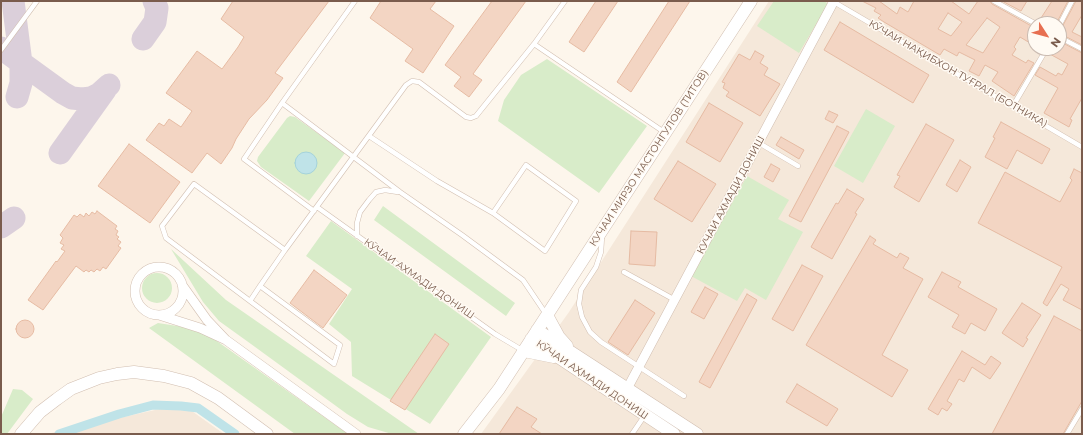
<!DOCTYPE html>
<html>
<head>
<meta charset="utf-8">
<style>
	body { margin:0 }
	#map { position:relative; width:1083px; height:435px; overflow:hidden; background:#fdf6ec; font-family:Montserrat,sans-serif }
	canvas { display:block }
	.frame { position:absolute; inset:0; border:2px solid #7a5c4d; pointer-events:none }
	.north { position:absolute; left:1027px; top:16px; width:40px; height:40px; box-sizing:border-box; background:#fffaf3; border:1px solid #cabbb1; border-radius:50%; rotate:126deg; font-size:11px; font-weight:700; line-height:16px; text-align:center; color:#7a5c4d }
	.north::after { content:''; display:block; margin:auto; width:14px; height:18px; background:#e76f51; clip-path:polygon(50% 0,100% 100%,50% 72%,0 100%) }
</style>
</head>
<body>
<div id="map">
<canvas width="1083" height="435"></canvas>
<div class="frame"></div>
<div class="north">N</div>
</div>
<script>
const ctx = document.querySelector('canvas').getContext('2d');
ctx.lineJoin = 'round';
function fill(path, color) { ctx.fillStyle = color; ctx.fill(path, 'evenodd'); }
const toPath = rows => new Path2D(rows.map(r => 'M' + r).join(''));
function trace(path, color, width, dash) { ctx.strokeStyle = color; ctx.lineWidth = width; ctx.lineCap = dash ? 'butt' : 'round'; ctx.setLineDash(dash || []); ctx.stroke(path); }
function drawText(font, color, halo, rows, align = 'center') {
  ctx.font = font + ' Montserrat,sans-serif'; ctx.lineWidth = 3; ctx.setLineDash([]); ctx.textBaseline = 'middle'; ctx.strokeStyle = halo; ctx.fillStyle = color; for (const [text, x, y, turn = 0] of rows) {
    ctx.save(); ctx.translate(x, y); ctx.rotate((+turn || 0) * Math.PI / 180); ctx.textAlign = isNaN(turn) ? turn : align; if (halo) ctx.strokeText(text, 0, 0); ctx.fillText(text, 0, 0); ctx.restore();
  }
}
fill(toPath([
	[769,1,1082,1,1082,434,481,434,569,312],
	[1035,24,1059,24,1059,48,1035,48],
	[182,404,224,434,47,434]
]), '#f5e8da');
fill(toPath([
	[774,1,824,1,828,4,799,53,757,26],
	[547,59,647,126,599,193,498,121,504,100,521,75],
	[866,109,895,126,863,183,834,166],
	[290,116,295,117,345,153,309,201,261,167,257,161,258,157,287,118],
	[747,176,789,200,778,219,803,232,766,300,745,288,737,301,691,276],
	[383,206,515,303,506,316,374,220],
	[331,221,491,337,430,424,352,376,351,342,329,324,352,289,306,256],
	[171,249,226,300,419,434,392,434,368,427,347,414,251,344,219,321,203,302],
	'142 288a15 15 0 1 1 30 0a15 15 0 1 1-30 0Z',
	[158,323,190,328,214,339,348,434,295,434,149,328],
	[13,389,22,390,33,399,7,434,1,434,1,417]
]), '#d8ecc9');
const water = toPath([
	'295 163a11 11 0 1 1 22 0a11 11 0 1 1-22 0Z'
]);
fill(water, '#bfe3e8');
trace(water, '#a5d3da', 1);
trace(toPath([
	[59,434,119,414,153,405,181,406,198,408,235,434]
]), '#bfe3e8', 9);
trace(toPath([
	[13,1,21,63,21,83,17,97],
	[143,39,155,22,157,8,154,1],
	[1,48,63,93,72,98,82,99,91,98,99,94,109,85],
	[60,153,105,90],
	[1,227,14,218]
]), '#dbcfda', 23);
const building = toPath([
	[233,1,329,1,275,73,283,78,267,100,249,119,236,139,232,148,221,164,207,153,192,173,146,140,159,123,164,126,169,119,181,127,192,111,166,93,197,51,222,69,238,47,244,37,221,19,233,1],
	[381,1,436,1,430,9,454,26,423,73,405,61,413,49,370,18,381,1],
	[492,1,526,1,473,74,482,80,469,97,454,86,461,77,445,65,492,1],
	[596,1,618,1,584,52,569,42,596,1],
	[669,1,690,1,631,92,617,82,669,1],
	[862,1,879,1,897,14,900,7,908,12,914,1,951,1,969,14,978,1,990,1,992,4,1035,28,1035,46,1020,37,1014,47,1016,49,1012,55,1026,63,1028,60,1034,63,1014,96,992,81,998,72,985,65,979,76,969,71,975,60,959,52,957,56,944,49,940,55,884,22,878,18,881,15,874,11,876,8,862,1],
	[948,13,962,22,951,36,938,29,948,13],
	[987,18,1000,27,983,53,966,45,987,18],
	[1002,1,1027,1,1021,11,1002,1],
	[1052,1,1068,1,1056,24,1050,24,1041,18,1052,1],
	[1076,1,1082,1,1082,15,1072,32,1082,37,1082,45,1059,33,1076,1],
	[840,22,929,75,913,103,824,50,840,22],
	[1059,41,1082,53,1082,98,1070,119,1072,120,1069,127,1044,113,1058,88,1035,75,1040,67,1056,76,1058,73,1062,75,1068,64,1048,53,1051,48,1059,48,1059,41],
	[755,51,764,56,760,63,768,68,764,75,780,84,760,116,726,96,729,92,723,88,725,83,722,82,739,54,750,60,755,51],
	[709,103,743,123,720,162,686,142,709,103],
	[829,111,838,115,833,123,825,119,829,111],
	[1001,122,1050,149,1042,164,1017,150,1007,169,985,157,995,138,993,137,1001,122],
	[926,124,954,140,919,202,894,187,900,176,897,175,926,124],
	[837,126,849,132,801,222,789,216,837,126],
	[781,137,804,150,799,159,776,145,781,137],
	[129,144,180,182,150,223,98,186,129,144],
	[960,160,971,167,957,192,946,185,960,160],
	[678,161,716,184,692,222,654,199,678,161],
	[771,164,780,169,773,182,764,177,771,164],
	[1074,169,1082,173,1082,310,1063,300,1069,289,1061,284,1047,306,1043,303,1062,267,978,223,1005,172,1060,202,1072,180,1070,178,1074,169],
	[847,189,864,199,855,213,857,214,832,259,811,247,836,203,838,204,847,189],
	[97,211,117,226,115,229,118,231,116,235,119,237,117,239,121,242,118,246,121,248,106,269,103,267,100,271,97,269,94,272,91,270,89,272,86,270,84,272,76,266,43,310,28,300,56,261,57,262,65,251,61,249,64,245,60,243,63,238,60,235,74,215,77,217,80,214,84,217,86,213,89,216,92,212,95,214,97,211],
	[631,231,657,232,655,266,629,264,631,231],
	[870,236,876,240,873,244,897,258,900,253,909,258,903,268,923,279,882,355,908,370,892,397,806,345,870,236],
	[802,265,823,276,793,331,772,319,802,265],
	[314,270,347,295,323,328,290,303,314,270],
	[942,272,961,282,958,287,997,309,985,331,971,323,965,334,952,327,959,315,928,297,942,272],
	[705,287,718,294,704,319,691,312,705,287],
	[747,294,757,300,710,388,699,382,747,294],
	[635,300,655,313,628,355,608,342,635,300],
	[1022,303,1041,315,1026,338,1028,339,1023,347,1002,333,1022,303],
	[1054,316,1082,331,1082,401,1063,434,992,434,1054,316],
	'16 329a9 9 0 1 1 18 0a9 9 0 1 1-18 0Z',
	[435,334,449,344,405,410,390,401,435,334],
	[962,351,985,365,991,356,1001,363,990,379,972,367,964,382,959,379,947,401,952,404,947,411,942,408,938,415,928,409,962,351],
	[797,384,838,409,827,426,786,402,797,384],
	[517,407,537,419,531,427,542,434,499,434,517,407]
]);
fill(building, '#f3d5c3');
trace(building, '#e6bba3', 1);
const service = toPath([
	[994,1,1036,24],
	[834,2,1082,147],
	[1059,26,1072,1],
	[1059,37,1082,49],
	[534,44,664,132],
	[1,50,37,1],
	[282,103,400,192,462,235,523,280,546,314],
	[1013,106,1047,48],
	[369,136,437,181,493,213,545,251,576,201,526,165,493,213],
	[759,143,798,166],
	[317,207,495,334,522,350],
	[314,211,244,159,282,103,355,1],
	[357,236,357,223,360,212,369,200,376,192,385,190,398,192],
	[602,236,601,252,596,267,581,290,579,304,582,317,590,332,601,342,684,396],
	[624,272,675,300],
	[260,286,340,345,334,364,250,301,260,286,285,250],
	[250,301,166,238,162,226,194,184,285,250,406,85,412,81,419,82,466,117,471,118,476,116,534,44,565,1],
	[632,434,645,415],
	[1067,434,1082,409]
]);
const minor = toPath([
	'135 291a24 24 0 1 1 48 0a24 24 0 1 1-48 0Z',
	[159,315,200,328,226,340,207,320,182,285],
	[226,340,356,434],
	[627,389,834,1]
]);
const tertiary = toPath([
	[547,315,559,337,567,346],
	[537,330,697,434],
	[531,339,674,434],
	[524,351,554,357],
	[21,434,40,412,57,399,71,389,99,378,117,374,134,372,164,376,191,383,218,398,267,434],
	[464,434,499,389,751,1]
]);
trace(service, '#d1beb0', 5.5);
trace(minor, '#d1beb0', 10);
trace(tertiary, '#d1beb0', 13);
trace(service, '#fff', 4.5);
trace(minor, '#fff', 9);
trace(tertiary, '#fff', 12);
drawText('10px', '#7a5c4d', '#fffaf3', [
	["КӮЧАИ НАҚИБХОН ТУҒРАЛ (БОТНИКА)",958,74,30],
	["КУЧАИ МИРЗО МАСТОНГУЛОВ (ТИТОВ)",649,158,-57],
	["КУЧАИ АХМАДИ ДОНИШ",731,195,-62],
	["КӮЧАИ АХМАДИ ДОНИШ",419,279,35],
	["КӮЧАИ АҲМАДИ ДОНИШ",592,380,34]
]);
</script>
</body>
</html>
